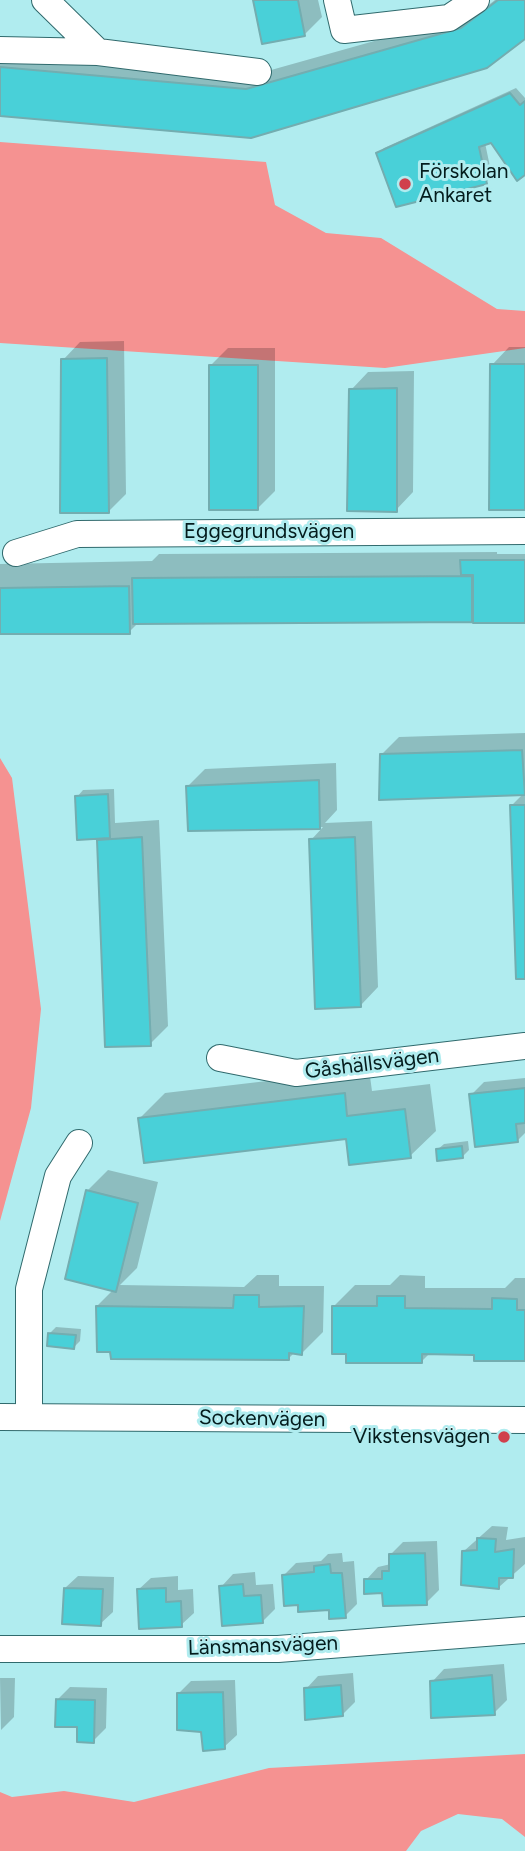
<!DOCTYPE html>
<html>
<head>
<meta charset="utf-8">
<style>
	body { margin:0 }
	canvas { display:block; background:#b0ecef }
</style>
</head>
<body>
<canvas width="525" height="1851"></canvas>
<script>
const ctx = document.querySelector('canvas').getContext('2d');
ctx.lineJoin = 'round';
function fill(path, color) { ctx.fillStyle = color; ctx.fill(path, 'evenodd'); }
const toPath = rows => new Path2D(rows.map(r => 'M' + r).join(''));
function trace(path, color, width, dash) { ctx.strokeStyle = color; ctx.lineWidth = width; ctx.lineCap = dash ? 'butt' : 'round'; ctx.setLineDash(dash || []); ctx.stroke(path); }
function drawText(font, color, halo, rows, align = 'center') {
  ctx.font = font + ' Figtree,sans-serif'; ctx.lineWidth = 6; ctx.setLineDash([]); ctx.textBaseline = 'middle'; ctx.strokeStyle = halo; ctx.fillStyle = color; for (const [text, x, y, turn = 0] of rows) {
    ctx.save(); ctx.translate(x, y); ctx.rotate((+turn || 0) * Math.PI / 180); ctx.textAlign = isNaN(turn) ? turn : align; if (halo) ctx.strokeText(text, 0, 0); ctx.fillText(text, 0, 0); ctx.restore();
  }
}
fill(toPath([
	[0,142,266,162,275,205,326,233,381,238,497,309,525,311,525,348,385,368,0,343],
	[0,758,12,778,41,1009,31,1108,0,1221],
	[525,1754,525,1837,502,1819,458,1814,421,1831,406,1851,0,1851,0,1792,12,1797,64,1791,134,1802,269,1768]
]), '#f59291');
fill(toPath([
	[255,0,318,0,322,17,304,35],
	[495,0,525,0,525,37,486,66,0,114,0,48,264,72,481,11],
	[516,88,525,98,525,173,491,140,485,143,492,176,486,182,378,154,384,148],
	[124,341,126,494,108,512,63,360,80,342],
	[509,347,525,347,525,508,492,365],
	[228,348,275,348,275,491,257,509,211,365],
	[414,371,413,492,396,510,351,390,368,372],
	[497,552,497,554,525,554,525,621,475,617,472,620,139,622,129,632,0,633,0,564,152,561,159,554],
	[525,733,525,977,511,806,524,793,381,755,399,737],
	[336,763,337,810,325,823,372,821,378,987,361,1005,311,840,323,827,190,830,187,787,205,769],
	[114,789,115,823,159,820,168,1026,150,1044,99,840,103,836,77,797,83,790],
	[369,1069,372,1091,430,1084,436,1131,410,1156,347,1137,140,1118,165,1093],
	[525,1078,525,1133,518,1140,471,1095,484,1082],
	[468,1141,469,1150,463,1156,437,1150,444,1144],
	[108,1170,158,1182,137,1268,120,1285,244,1287,257,1275,279,1275,279,1286,324,1286,323,1332,302,1353,295,1352,289,1358,97,1306,114,1289,87,1191],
	[400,1275,425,1276,425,1288,505,1288,515,1278,525,1278,525,1359,476,1353,430,1353,421,1362,348,1353,334,1306,355,1285,390,1285],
	[56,1327,81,1329,80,1341,74,1347,50,1333],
	[492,1526,508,1527,506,1540,525,1537,525,1564,499,1587,464,1551],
	[437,1541,439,1590,426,1603,384,1592,366,1580,378,1567,391,1564,390,1555,403,1542],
	[342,1553,343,1562,354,1561,357,1604,345,1616,330,1608,299,1603,283,1576,296,1563,321,1561,328,1554],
	[255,1572,256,1585,273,1584,275,1609,263,1621,221,1587,233,1574],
	[78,1576,114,1577,113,1612,100,1624,65,1588],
	[178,1576,178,1590,193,1589,194,1613,181,1625,138,1590,151,1578],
	[504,1664,507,1700,494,1713,432,1682,444,1669],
	[353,1673,355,1702,342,1715,306,1689,318,1676],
	[0,1678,15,1678,14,1717,1,1730],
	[235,1680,237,1735,224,1747,202,1730,178,1694,191,1681],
	[70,1687,107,1688,106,1728,93,1741,58,1699]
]), '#0003');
const building = toPath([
	[253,0,298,0,305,36,262,44,253,0],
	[498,0,525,0,525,39,487,68,251,138,0,116,0,67,246,89,461,28,498,0],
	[510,93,520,105,525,101,525,175,517,181,491,143,479,147,487,184,396,207,376,153,510,93],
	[107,358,109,513,60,513,61,359,107,358],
	[490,364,525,364,525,510,489,510,490,364],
	[209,365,258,365,258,510,209,510,209,365],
	[397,388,397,512,347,511,349,389,397,388],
	[460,560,525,560,525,623,473,623,473,575,461,575,460,560],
	[472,576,472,622,133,624,132,578,472,576],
	[129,586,130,634,0,634,0,588,129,586],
	[522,750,525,795,379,800,380,754,522,750],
	[319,780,320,829,188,831,186,786,319,780],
	[108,794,110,838,77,840,75,796,108,794],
	[510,805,525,805,525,979,516,979,510,805],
	[142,837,151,1046,105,1047,97,840,142,837],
	[355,837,361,1007,315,1009,309,839,355,837],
	[525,1088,525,1123,516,1124,518,1142,475,1147,469,1094,525,1088],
	[345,1093,347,1116,405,1109,411,1158,349,1165,346,1139,144,1163,138,1118,345,1093],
	[462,1146,463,1158,437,1161,436,1149,462,1146],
	[86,1190,138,1203,116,1292,65,1279,86,1190],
	[234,1295,259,1295,259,1307,304,1306,302,1355,289,1353,289,1360,111,1359,110,1352,97,1352,96,1306,233,1308,234,1295],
	[377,1296,405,1296,405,1308,492,1309,492,1298,517,1299,517,1310,525,1310,525,1361,474,1361,474,1355,422,1354,422,1363,346,1363,346,1354,332,1354,332,1306,377,1306,377,1296],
	[48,1333,76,1335,74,1349,47,1346,48,1333],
	[477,1538,496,1539,495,1552,514,1549,513,1578,499,1578,499,1589,461,1585,462,1551,477,1550,477,1538],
	[425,1553,427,1605,383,1606,382,1593,364,1594,364,1579,382,1579,382,1571,389,1571,389,1554,425,1553],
	[330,1564,331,1573,342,1573,346,1618,329,1619,329,1610,298,1612,298,1605,284,1606,282,1575,314,1572,314,1566,330,1564],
	[243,1584,244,1596,261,1595,263,1623,222,1626,219,1586,243,1584],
	[64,1588,103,1589,101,1626,62,1624,64,1588],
	[166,1588,166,1602,181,1601,182,1627,139,1629,137,1589,166,1588],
	[492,1675,495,1715,431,1718,430,1681,492,1675],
	[341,1685,343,1716,305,1720,304,1688,341,1685],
	[223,1692,225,1749,203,1751,201,1732,177,1730,177,1693,223,1692],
	[56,1699,95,1700,94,1743,77,1742,77,1727,55,1727,56,1699]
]);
fill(building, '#49d0d8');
trace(building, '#73adb0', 2);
const minor = toPath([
	[45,0,98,52,258,72],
	[337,0,344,30,449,18,476,0],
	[0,50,98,52],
	[16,553,77,534,525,531],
	[220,1058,296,1073,525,1046],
	[29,1416,29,1289,58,1176,79,1143],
	[0,1417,525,1420],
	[0,1649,278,1649,525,1630]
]);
trace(minor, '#306a6d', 28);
trace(minor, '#fff', 26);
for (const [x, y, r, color] of [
	[405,184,7,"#d0404c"],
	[504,1437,7,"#d0404c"]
]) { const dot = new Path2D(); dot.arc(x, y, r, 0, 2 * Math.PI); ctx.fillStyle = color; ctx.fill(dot); trace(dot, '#b0ecef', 2.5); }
drawText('21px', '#041c1d', '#b0ecef', [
	["Förskolan",419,172],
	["Ankaret",419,196],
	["Vikstensvägen",490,1437,"right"]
], 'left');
drawText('21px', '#041c1d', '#b0ecef', [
	["Eggegrundsvägen",269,532],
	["Gåshällsvägen",372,1064,-7],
	["Sockenvägen",262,1419,1],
	["Länsmansvägen",263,1646,-2]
]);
</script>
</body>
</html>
